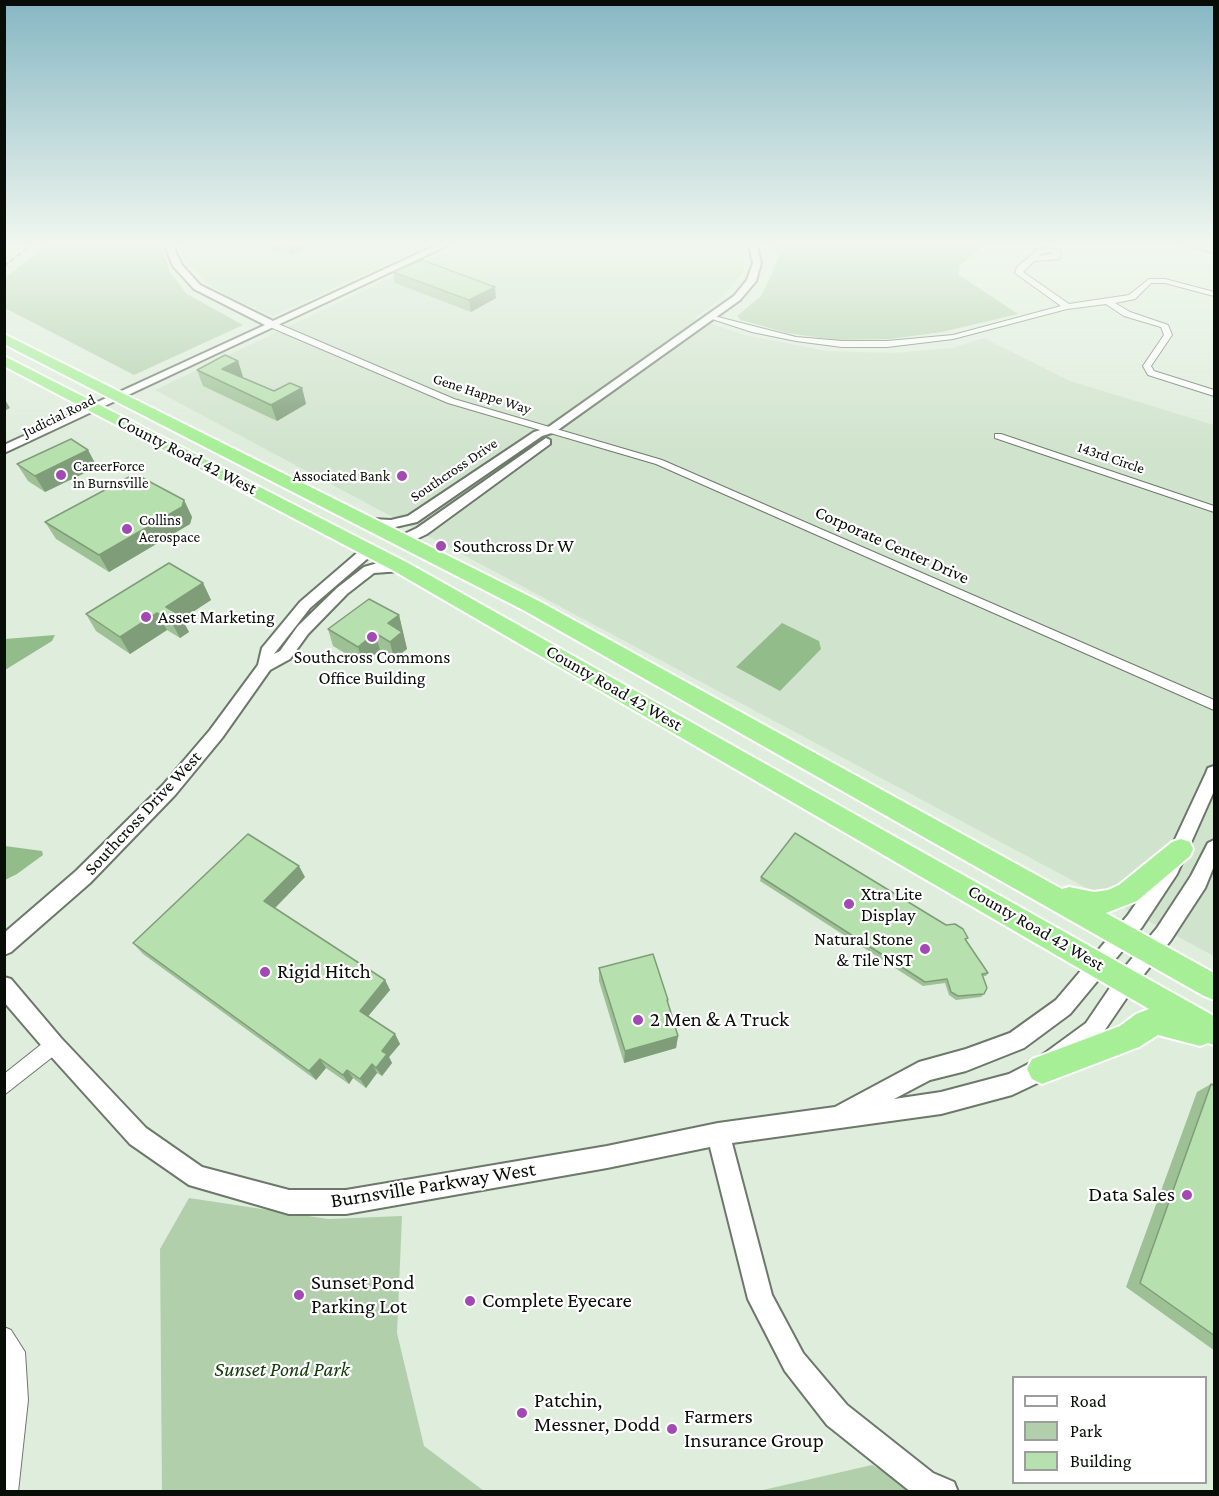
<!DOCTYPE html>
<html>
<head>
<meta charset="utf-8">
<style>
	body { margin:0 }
	#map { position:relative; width:1219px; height:1496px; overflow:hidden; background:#dfeddc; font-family:"Crimson Pro",serif }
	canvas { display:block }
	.frame { position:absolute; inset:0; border:6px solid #080d07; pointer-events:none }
	.legend { position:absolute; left:1012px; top:1376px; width:195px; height:108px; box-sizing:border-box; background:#fff; border:2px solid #9c9e9c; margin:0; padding:8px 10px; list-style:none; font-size:18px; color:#080d07 }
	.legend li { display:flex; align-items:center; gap:12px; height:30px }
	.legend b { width:30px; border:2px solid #9c9e9c }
</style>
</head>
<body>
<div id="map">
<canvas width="1219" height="1496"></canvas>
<div class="frame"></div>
<ul class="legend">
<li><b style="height:8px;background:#fff"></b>Road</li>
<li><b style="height:16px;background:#b0cfaa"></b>Park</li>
<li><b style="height:16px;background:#b6e0ad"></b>Building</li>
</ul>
</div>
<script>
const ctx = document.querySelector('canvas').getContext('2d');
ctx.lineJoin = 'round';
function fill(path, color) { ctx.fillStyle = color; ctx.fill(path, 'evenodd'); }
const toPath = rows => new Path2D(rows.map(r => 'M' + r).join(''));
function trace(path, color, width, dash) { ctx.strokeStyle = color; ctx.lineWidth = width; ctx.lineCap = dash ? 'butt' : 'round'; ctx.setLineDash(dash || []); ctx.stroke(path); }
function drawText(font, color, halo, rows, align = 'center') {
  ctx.font = font + ' "Crimson Pro",serif'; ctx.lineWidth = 4.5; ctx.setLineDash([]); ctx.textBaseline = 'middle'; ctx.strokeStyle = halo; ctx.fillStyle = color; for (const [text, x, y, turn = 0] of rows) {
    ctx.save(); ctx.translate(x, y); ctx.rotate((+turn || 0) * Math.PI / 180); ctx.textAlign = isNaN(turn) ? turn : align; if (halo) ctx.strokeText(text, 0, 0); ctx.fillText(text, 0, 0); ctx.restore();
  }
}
fill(toPath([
	[180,242,435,242,273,316,227,296,206,282,183,259],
	[465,242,740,242,744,248,744,272,718,301,694,318,745,335,827,351,892,353,952,348,984,338,1070,381,1214,425,1214,956,155,390]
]), '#d0e3cc');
fill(toPath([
	[51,242,160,242,170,272,187,294,243,325,134,375,5,308,5,278],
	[770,242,988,242,959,266,959,275,1018,314,942,332,890,339,835,340,787,333,741,320,737,316,761,296,771,276,778,256],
	[189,1198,328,1219,402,1216,397,1333,424,1446,484,1491,162,1491,160,1249],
	[872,1465,919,1491,749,1492,763,1490]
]), '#b0cfaa');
fill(toPath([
	[782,623,819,641,821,649,780,691,736,667],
	[55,635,52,641,5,670,5,639],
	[5,846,42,851,43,855,17,874,5,880]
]), '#93bc8b');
const minor = toPath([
	[1175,242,1188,242,1214,249,1214,253,1175,242],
	[1049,248,1061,251,1059,259,1034,261,1023,272,1069,304,1129,295,1149,279,1165,279,1214,292,1214,296,1165,283,1151,283,1135,299,1115,303,1130,312,1168,325,1172,335,1151,366,1154,371,1214,390,1214,396,1148,375,1143,366,1164,335,1161,327,1124,316,1106,304,1067,309,953,339,887,347,842,347,796,341,752,332,706,317,710,315,796,337,842,341,887,341,953,335,1061,306,1015,273,1017,267,1038,249,1049,248],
	[1049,252,1054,254,1039,256,1043,253,1049,252],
	[270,323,276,323,454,399,662,460,1214,700,1214,710,656,464,448,403,270,327,270,323],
	[995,434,1001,434,1214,506,1214,512,995,438,995,434],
	[54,1036,60,1039,63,1045,60,1051,4,1095,4,1074,48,1039,54,1036],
	[4,1327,11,1330,25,1352,28,1400,18,1492,4,1492,4,1327]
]);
const tertiary = toPath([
	[166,242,174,242,175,251,182,265,200,285,273,321,443,242,455,242,4,453,4,445,265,325,194,289,173,266,167,251,166,242],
	[748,242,756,242,761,263,756,281,740,300,555,432,542,436,417,522,391,528,367,526,366,523,367,520,372,519,391,520,408,516,534,432,547,428,734,296,747,280,753,263,748,242],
	[546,438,550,440,550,444,427,534,408,543,398,543,396,540,398,537,417,528,546,438],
	[369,546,376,550,374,553,310,608,274,654,280,651,298,626,337,588,364,567,378,563,401,563,408,567,401,571,374,573,347,594,308,634,290,659,270,670,222,738,175,795,90,883,11,952,4,955,4,933,76,871,163,785,210,730,258,665,262,648,300,602,364,547,369,546],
	[1214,766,1214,791,1177,874,1142,927,1070,1014,1024,1048,966,1071,930,1080,894,1099,941,1092,1009,1074,1034,1061,1086,1023,1120,973,1157,928,1191,876,1208,843,1214,840,1214,866,1205,888,1171,940,1134,987,1100,1037,1050,1077,1012,1095,941,1114,732,1143,772,1295,803,1353,847,1405,933,1473,954,1482,958,1492,911,1492,827,1425,785,1371,748,1299,710,1147,607,1168,346,1214,289,1214,189,1185,130,1144,47,1052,4,1002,4,977,11,979,61,1038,146,1128,202,1167,289,1190,346,1190,607,1146,718,1123,835,1107,919,1062,966,1049,1010,1033,1056,1000,1128,915,1164,863,1206,773,1208,768,1214,766]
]);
const trunk = toPath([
	[4,334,539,601,1062,889,1069,887,1094,892,1108,890,1119,885,1172,842,1181,839,1190,842,1193,849,1190,856,1137,901,1106,913,1214,973,1214,1000,1204,996,525,611,4,344,4,334],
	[4,356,408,563,1214,1016,1214,1045,1208,1043,1200,1046,1158,1035,1139,1047,1042,1084,1032,1079,1027,1069,1032,1059,1120,1026,1136,1014,1149,1009,394,571,4,366,4,356]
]);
trace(minor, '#6c786a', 2);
trace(tertiary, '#6c786a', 4);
trace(trunk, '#fff', 4);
fill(minor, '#fff');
fill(tertiary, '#fff');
fill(trunk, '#a6ef96');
trace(toPath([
	[4,266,35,242]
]), '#778175', 2, [5, 3]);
fill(toPath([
	[252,242,321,242,291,255,279,250,275,252],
	[393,272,496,298,471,312,395,283],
	[238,361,243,377,242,378,274,391,302,388,306,404,277,421,203,386,197,370],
	[88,450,97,467,45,492,28,481,17,464],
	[184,500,192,517,190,524,109,572,56,539,45,522],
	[203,583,211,600,182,619,189,632,180,638,167,630,130,654,96,631,86,614],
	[399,615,407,649,394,659,380,650,363,664,333,646,328,629],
	[305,877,275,908,385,980,390,990,368,1016,395,1034,400,1044,389,1057,392,1063,382,1076,377,1073,366,1088,353,1078,349,1084,326,1068,316,1080,143,954,133,943],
	[761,877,966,940,988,973,986,976,983,976,984,994,981,997,956,1000,949,995,945,983,923,986,760,881],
	[599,968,668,1000,668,1004,678,1036,676,1048,624,1063,599,981],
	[1211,1084,1215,1086,1215,1351,1126,1287,1197,1092]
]), '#9dc195');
fill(toPath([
	[272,242,277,242,279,250,275,252],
	[292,242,321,242,291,255,288,244],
	[495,287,496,298,471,312,469,300],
	[238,361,243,377,228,385,222,369],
	[302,388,306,404,277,421,271,405],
	[4,398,10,408,4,411],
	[88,450,97,467,45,492,35,476],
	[184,500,192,517,190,524,109,572,99,555],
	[203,583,211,600,182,619,189,632,180,638,171,621,166,607],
	[157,613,167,630,130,654,120,637],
	[399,615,407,649,394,659,390,642,388,623],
	[375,633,380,650,363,664,358,647],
	[299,866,305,877,271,912,264,901],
	[385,980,390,990,365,1020,360,1011],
	[395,1034,400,1044,389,1057,392,1063,382,1076,376,1068,382,1051],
	[678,1036,676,1048,624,1063,625,1051],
	[320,1059,326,1068,316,1080,309,1071],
	[372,1064,377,1073,366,1088,360,1079],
	[347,1070,353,1078,349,1084,343,1075]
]), '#7f9d79');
const building = toPath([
	[422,260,495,287,469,300,393,272,422,260],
	[225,355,238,361,222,369,274,391,290,383,302,388,271,405,197,370,225,355],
	[71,439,88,450,35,476,17,464,71,439],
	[139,476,184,500,182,507,99,555,45,522,129,477,139,476],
	[169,563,203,583,166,607,180,615,171,621,157,613,120,637,86,614,169,563],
	[369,599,399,615,388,623,402,632,390,642,375,633,358,647,328,629,369,599],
	[795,833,946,925,955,924,963,929,968,938,965,939,988,973,982,974,987,988,984,994,958,996,951,992,947,979,925,982,761,877,795,833],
	[248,834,299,866,264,901,385,980,360,1011,395,1034,382,1051,387,1054,376,1068,372,1064,360,1079,347,1070,343,1075,320,1059,309,1071,133,943,248,834],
	[653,954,668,1000,667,1000,678,1036,625,1051,599,968,653,954],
	[1211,1084,1215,1086,1215,1336,1140,1283,1211,1084]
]);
fill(building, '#b6e0ad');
trace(building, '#7f9d79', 1.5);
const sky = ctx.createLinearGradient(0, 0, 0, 452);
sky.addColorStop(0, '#86b7c3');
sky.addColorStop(0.54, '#f1f7ef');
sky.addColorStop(1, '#f1f7ef00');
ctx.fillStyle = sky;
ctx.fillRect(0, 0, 1219, 452);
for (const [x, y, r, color] of [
	[61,475,6,"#a249b4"],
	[402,476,6,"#a249b4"],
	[127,529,6,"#a249b4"],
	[441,546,6,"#a249b4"],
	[146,617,6,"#a249b4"],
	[372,637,6,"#a249b4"],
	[849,904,6,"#a249b4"],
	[925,949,6,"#a249b4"],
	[265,972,6,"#a249b4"],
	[638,1020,6,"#a249b4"],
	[1187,1195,6,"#a249b4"],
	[299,1295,6,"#a249b4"],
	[470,1301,6,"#a249b4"],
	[522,1413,6,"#a249b4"],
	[672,1429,6,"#a249b4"]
]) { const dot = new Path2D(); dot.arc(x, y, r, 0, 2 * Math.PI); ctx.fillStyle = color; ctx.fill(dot); trace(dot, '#fff', 2); }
drawText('15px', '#080d07', '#fff', [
	["Gene Happe Way",482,394,18],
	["Judicial Road",59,416,-26],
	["143rd Circle",1111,458,19],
	["Southcross Drive",454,470,-34]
]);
drawText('15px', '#080d07', '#fff', [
	["CareerForce",73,466],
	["in Burnsville",73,483],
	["Associated Bank",390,476,"right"],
	["Collins",139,520],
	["Aerospace",139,537]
], 'left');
drawText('18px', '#080d07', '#fff', [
	["County Road 42 West",187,455,27],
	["Corporate Center Drive",892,545,24],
	["County Road 42 West",614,688,30],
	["Southcross Drive West",143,813,-47],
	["County Road 42 West",1036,928,30]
]);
drawText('18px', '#080d07', '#fff', [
	["Southcross Dr W",453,546],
	["Asset Marketing",158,617],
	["Southcross Commons",372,657,"center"],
	["Office Building",372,678,"center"],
	["Xtra Lite",861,894],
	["Display",861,915],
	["Natural Stone",913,939,"right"],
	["& Tile NST",913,960,"right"]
], 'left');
drawText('21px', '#080d07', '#fff', [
	["Rigid Hitch",277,972],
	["2 Men & A Truck",650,1020],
	["Data Sales",1175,1195,"right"],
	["Sunset Pond",311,1283],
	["Parking Lot",311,1307],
	["Complete Eyecare",482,1301],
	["Patchin,",534,1401],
	["Messner, Dodd",534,1425],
	["Farmers",684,1417],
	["Insurance Group",684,1441]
], 'left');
drawText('21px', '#080d07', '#fff', [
	["Burnsville Parkway West",433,1185,-9]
]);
drawText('italic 21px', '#123a08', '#fff', [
	["Sunset Pond Park",282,1370]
]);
</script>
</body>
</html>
